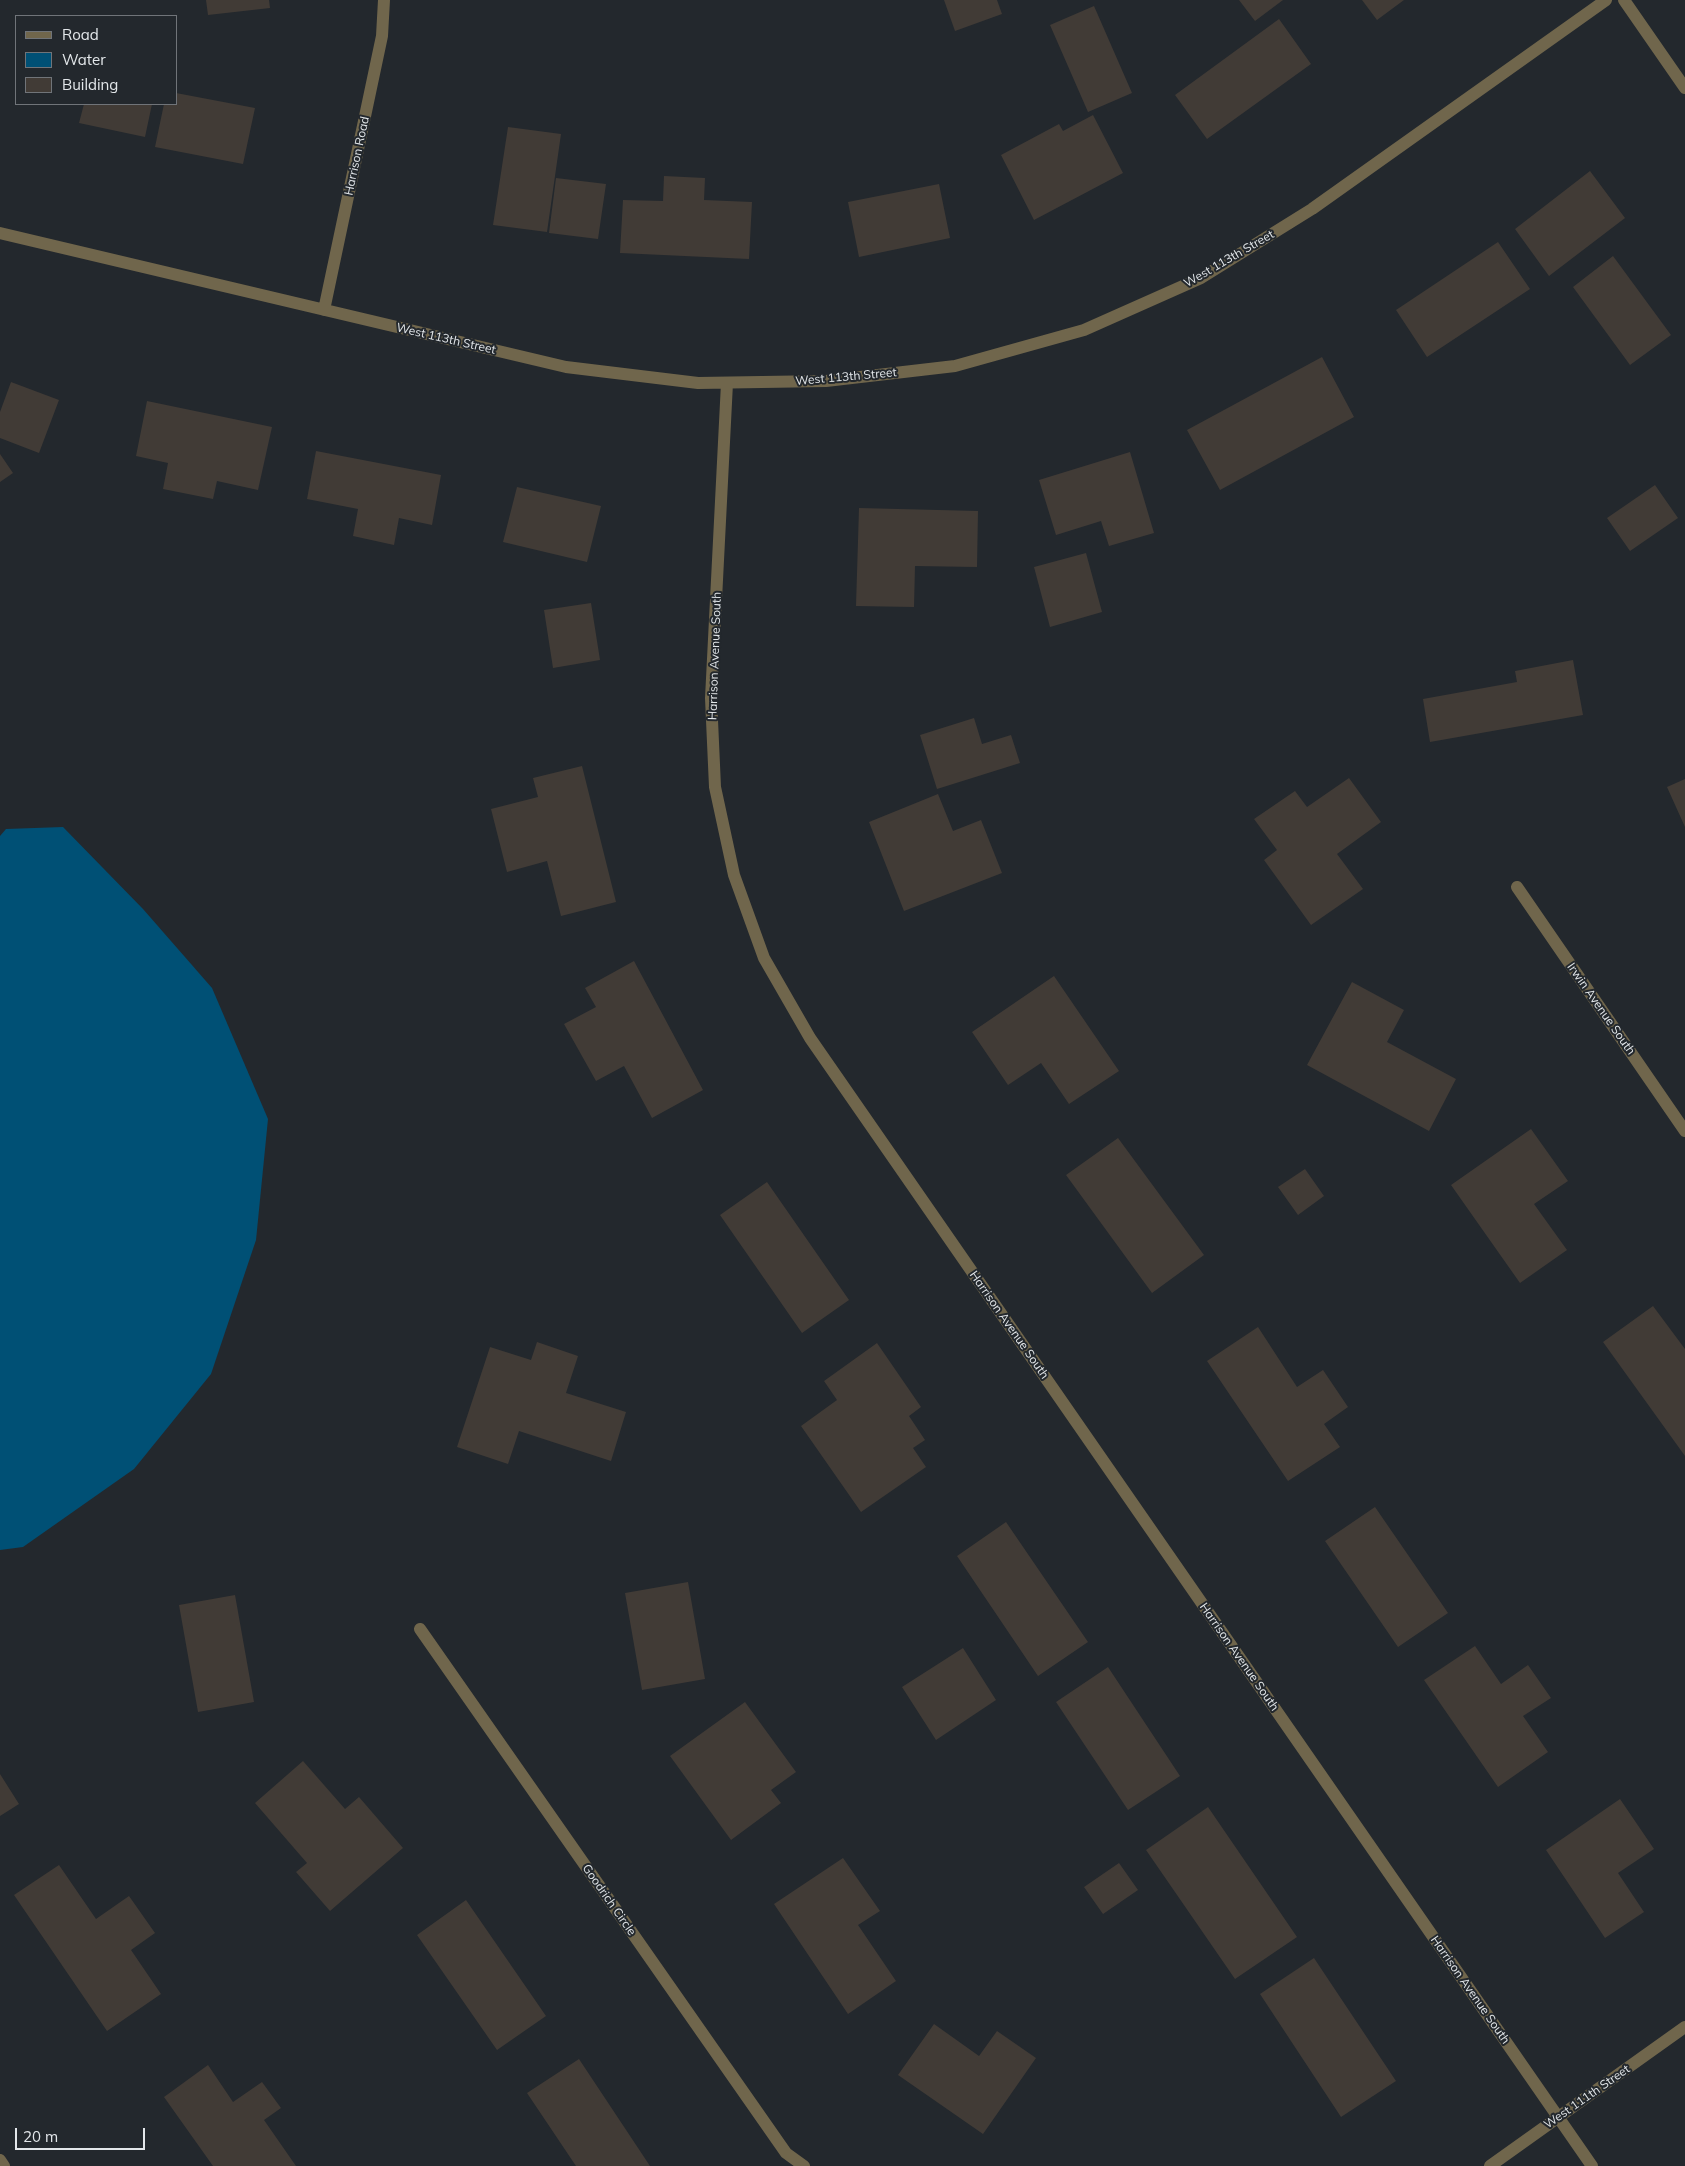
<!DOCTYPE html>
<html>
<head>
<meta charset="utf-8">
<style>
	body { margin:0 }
	#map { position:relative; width:1685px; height:2166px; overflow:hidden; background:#23282d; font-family:Mulish,sans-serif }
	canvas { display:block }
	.legend { position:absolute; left:15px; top:15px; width:162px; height:90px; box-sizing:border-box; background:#23282d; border:1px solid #707479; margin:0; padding:6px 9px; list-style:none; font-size:15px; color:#e3e7ea }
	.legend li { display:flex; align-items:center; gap:10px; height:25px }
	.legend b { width:25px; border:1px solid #707479 }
	.scale { position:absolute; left:15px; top:2128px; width:130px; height:22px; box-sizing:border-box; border:2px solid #e3e7ea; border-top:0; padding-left:6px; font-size:15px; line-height:18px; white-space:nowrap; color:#e3e7ea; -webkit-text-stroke:4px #23282d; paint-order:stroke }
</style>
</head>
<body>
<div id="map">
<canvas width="1685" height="2166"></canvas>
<ul class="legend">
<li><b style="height:6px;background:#70664c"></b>Road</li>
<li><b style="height:14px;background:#005075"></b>Water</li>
<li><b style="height:14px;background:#413b36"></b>Building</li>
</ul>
<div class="scale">20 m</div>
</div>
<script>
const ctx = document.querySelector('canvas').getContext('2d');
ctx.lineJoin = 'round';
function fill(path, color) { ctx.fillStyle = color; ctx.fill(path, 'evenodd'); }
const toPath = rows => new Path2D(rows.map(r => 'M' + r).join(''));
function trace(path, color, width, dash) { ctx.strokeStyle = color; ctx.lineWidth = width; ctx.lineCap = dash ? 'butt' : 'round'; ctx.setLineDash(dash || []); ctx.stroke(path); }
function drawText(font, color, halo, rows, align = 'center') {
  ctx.font = font + ' Mulish,sans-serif'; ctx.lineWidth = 4; ctx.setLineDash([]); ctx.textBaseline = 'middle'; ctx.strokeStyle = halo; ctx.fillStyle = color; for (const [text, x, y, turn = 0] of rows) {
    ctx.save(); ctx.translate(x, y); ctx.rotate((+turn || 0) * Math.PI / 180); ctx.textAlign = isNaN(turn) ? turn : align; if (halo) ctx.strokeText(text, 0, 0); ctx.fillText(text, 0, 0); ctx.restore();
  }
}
fill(toPath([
	[63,827,143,909,212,988,268,1119,256,1240,211,1374,134,1469,23,1547,0,1550,0,836,6,829]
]), '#005075');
fill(toPath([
	[206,0,269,0,270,8,208,15],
	[944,0,997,0,1002,14,955,31],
	[1239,0,1283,0,1255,21],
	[1362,0,1404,0,1377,20],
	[1094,6,1132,93,1088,112,1050,25],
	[1279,19,1311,64,1207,139,1175,95],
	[176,93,255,108,243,164,155,147,164,104,176,104],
	[84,104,152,104,145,137,79,123],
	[1093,115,1123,173,1034,220,1001,155,1059,124,1063,131],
	[508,127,561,134,547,232,493,225],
	[1590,171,1625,218,1549,276,1515,229],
	[664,176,705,178,704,200,752,202,749,259,620,253,623,200,663,201],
	[556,178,606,184,598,239,549,233],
	[939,184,950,238,859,257,848,202],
	[1498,242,1530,289,1427,357,1396,310],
	[1613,256,1671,335,1630,365,1573,287],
	[1322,357,1354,417,1220,490,1187,430],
	[11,382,59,400,39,453,0,438,0,412],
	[147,401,272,427,258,490,217,481,213,499,163,489,168,463,136,456],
	[316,451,441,475,432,525,399,518,394,545,353,536,358,509,307,499],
	[1130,452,1154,533,1109,546,1101,521,1056,535,1039,480],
	[0,454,13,473,0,482],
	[1655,485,1678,518,1630,551,1607,518],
	[517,487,601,506,587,562,503,542],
	[859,508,978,511,977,567,915,566,914,607,856,606],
	[1086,553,1102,612,1050,627,1034,567],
	[591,603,600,660,553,668,544,610],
	[1573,660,1583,715,1430,742,1423,699,1517,682,1515,671],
	[974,718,982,744,1011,735,1020,763,937,789,920,735],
	[582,766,616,902,561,916,547,861,507,872,491,809,538,797,533,778],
	[1349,778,1381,822,1337,854,1363,889,1311,925,1264,860,1277,850,1254,819,1295,791,1307,807],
	[1685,779,1685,827,1667,787],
	[938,794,953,831,981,820,1002,873,904,911,869,822],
	[634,961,703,1090,652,1118,624,1066,596,1081,564,1024,596,1007,585,988],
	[1054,976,1119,1071,1069,1104,1041,1063,1008,1085,972,1032],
	[1352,982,1404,1010,1387,1042,1456,1079,1429,1131,1307,1065],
	[1531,1129,1568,1181,1534,1204,1567,1250,1520,1283,1451,1185],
	[1118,1138,1204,1255,1152,1293,1066,1175],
	[1305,1169,1324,1196,1298,1215,1278,1187],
	[767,1182,849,1300,802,1333,720,1215],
	[1653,1306,1685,1349,1685,1456,1603,1342],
	[1258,1327,1297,1387,1323,1370,1348,1407,1324,1424,1340,1447,1288,1481,1207,1361],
	[537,1342,578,1356,566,1393,626,1412,611,1461,519,1431,508,1464,457,1447,490,1347,531,1360],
	[877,1343,921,1407,909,1416,925,1440,913,1448,926,1467,861,1512,801,1426,837,1400,824,1381],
	[1375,1507,1448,1613,1398,1647,1325,1541],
	[1006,1522,1088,1642,1038,1676,957,1556],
	[688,1582,705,1679,642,1690,625,1593],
	[235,1595,254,1702,198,1712,179,1605],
	[1475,1646,1501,1684,1528,1665,1551,1698,1523,1716,1548,1752,1498,1787,1424,1680],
	[963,1648,996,1700,936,1740,902,1687],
	[1108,1667,1180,1776,1128,1810,1056,1702],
	[745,1702,796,1772,771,1790,781,1803,731,1840,670,1756],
	[303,1761,345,1809,359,1797,403,1848,330,1911,296,1872,307,1863,255,1803],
	[0,1774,19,1804,0,1816],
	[1620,1799,1654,1849,1618,1873,1644,1912,1605,1938,1546,1850],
	[1208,1807,1297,1937,1235,1979,1146,1850],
	[843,1858,880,1911,858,1925,896,1981,848,2014,774,1904],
	[1119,1863,1138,1890,1103,1914,1084,1887],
	[59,1865,96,1919,129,1896,155,1933,131,1950,161,1994,107,2031,14,1895],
	[466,1900,546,2016,497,2050,417,1935],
	[1314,1958,1396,2081,1341,2117,1260,1994],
	[934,2024,979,2056,997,2031,1036,2058,983,2134,898,2075],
	[579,2059,650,2166,576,2166,527,2093],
	[208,2065,233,2102,262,2082,281,2108,264,2120,296,2166,213,2166,164,2097]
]), '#413b36');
trace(toPath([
	[1624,0,1685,88],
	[0,233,566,367,698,383,826,381,955,366,1084,330,1201,278,1312,209,1606,0],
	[324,310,382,36,384,0],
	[727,383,711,698,715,787,734,875,764,958,810,1038,1592,2166],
	[1517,887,1685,1131],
	[420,1629,786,2153,804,2166],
	[0,2160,4,2166],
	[1490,2166,1685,2027]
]), '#70664c', 12);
drawText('12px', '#e3e7ea', '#23282d', [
	["Harrison Road",357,156,-78],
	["West 113th Street",1229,259,-30],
	["West 113th Street",446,339,13],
	["West 113th Street",846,377,-5],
	["Harrison Avenue South",715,656,-88],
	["Irwin Avenue South",1601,1009,55],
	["Harrison Avenue South",1009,1325,55],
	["Harrison Avenue South",1239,1657,55],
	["Goodrich Circle",609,1900,55],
	["Harrison Avenue South",1470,1990,55],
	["West 111th Street",1587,2097,-35]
]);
</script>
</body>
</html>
